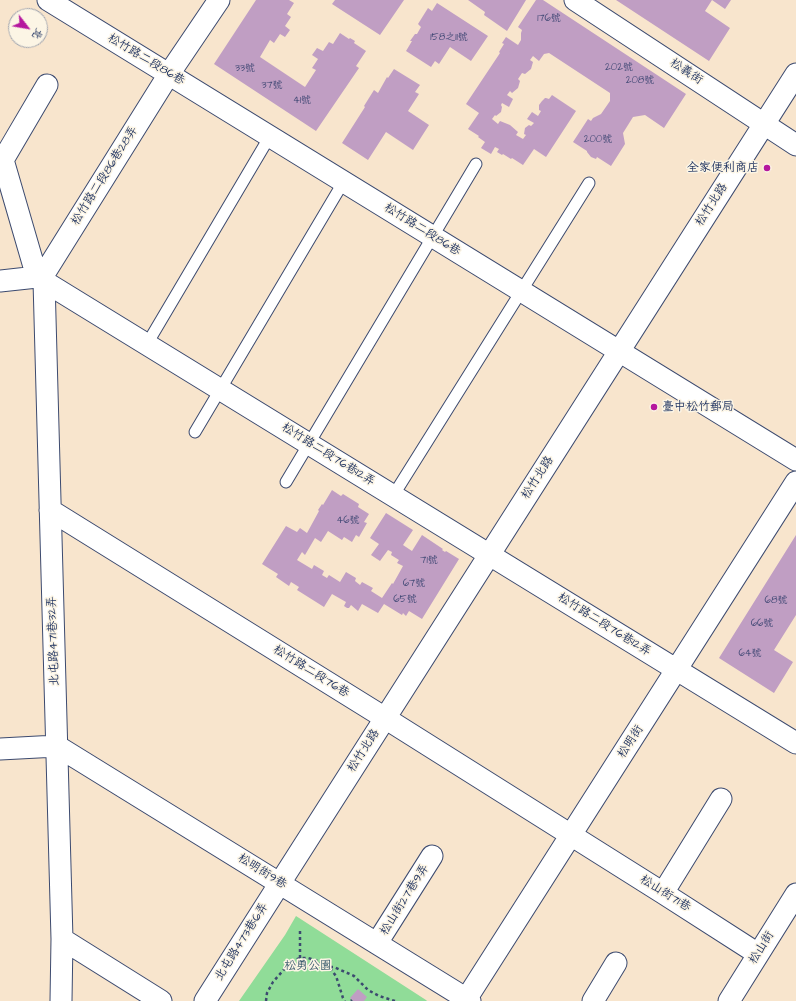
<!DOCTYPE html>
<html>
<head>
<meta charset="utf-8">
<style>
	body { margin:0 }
	#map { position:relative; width:796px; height:1001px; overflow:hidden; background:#f8e5cd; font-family:"Architects Daughter","LXGW WenKai TC",sans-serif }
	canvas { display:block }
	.north { position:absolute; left:8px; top:8px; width:40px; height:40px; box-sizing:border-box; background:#fcf5e5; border:1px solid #a2a6af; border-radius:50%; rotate:121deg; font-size:11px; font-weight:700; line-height:16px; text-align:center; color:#1b2f5e }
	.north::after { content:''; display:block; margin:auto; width:14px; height:18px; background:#b5179e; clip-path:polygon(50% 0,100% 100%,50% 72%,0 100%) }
</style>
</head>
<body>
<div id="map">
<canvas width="796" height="1001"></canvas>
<div class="north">北</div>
</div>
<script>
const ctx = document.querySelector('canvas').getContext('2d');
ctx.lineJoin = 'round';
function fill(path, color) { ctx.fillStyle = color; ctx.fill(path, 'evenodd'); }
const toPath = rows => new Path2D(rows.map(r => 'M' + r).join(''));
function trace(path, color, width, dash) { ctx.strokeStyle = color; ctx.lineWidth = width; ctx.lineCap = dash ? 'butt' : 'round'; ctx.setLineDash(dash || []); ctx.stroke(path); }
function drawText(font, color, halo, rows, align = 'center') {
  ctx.font = font + ' "Architects Daughter","LXGW WenKai TC",sans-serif'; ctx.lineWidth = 3; ctx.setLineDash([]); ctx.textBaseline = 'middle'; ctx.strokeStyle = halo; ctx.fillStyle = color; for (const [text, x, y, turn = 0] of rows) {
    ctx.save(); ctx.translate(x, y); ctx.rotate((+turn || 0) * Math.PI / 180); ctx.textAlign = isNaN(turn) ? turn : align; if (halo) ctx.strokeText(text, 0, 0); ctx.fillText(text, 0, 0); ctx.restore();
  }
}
fill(toPath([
	[296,916,426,1000,427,1001,239,1001,285,935]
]), '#90dc98');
fill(toPath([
	[256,0,289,0,294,3,287,14,291,17,285,26,290,30,285,37,280,34,274,43,270,40,260,57,305,87,316,70,312,68,318,59,312,55,317,48,323,51,329,42,333,44,340,33,349,39,350,38,355,41,354,43,366,51,356,66,359,68,316,131,214,64],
	[335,0,404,0,380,35,332,4],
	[468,0,526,0,507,31,484,15,485,12],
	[536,0,543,0,686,94,664,128,645,115,633,117,623,133,625,144,611,166,597,157,596,159,591,157,587,152,587,151,573,142,588,119,591,121,593,118,601,114,610,101,610,93,549,53,544,54,539,61,533,56,530,60,533,62,531,69,525,74,522,73,518,79,520,81,518,88,512,93,510,91,507,95,513,99,509,107,502,103,501,105,502,107,501,112,496,116,495,115,492,119,498,124,500,121,510,125,518,132,516,135,523,139,526,135,524,134,525,128,529,125,531,126,534,123,527,119,532,112,538,116,541,111,539,110,539,105,542,101,545,98,546,98,549,99,552,95,576,111,546,157,534,149,523,165,512,158,511,159,503,154,502,155,497,152,499,149,495,147,491,154,481,148,485,142,478,137,479,136,468,129,479,113,466,104,500,53,499,52,504,44,502,43,506,37,518,45,521,40,521,33,522,30,518,27],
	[616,0,731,0,725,9,712,0,705,11,730,28,709,61],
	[437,3,488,36,471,61,450,47,439,64,435,61,431,67,406,51,412,41,410,41,415,34,417,34,421,27,418,24,428,8,432,11],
	[394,69,420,85,415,92,419,94,408,111,429,125,413,150,386,132,368,160,342,143,365,107,364,106,374,90,378,93,387,77,388,78],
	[332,490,341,496,343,494,359,504,358,507,369,514,364,522,367,523,359,537,356,535,352,542,344,537,342,540,328,531,321,542,315,538,305,555,302,552,297,560,312,569,314,565,324,571,322,575,327,578,329,575,340,582,346,572,356,578,355,581,360,585,362,582,373,588,371,591,382,598,392,583,393,584,403,566,397,563,399,560,391,555,392,552,388,550,380,561,371,555,379,544,370,538,386,513,413,530,403,545,412,551,422,535,443,549,442,550,445,552,446,551,459,559,422,619,409,611,406,616,403,613,402,615,384,604,378,613,362,604,358,611,351,605,349,608,347,608,344,606,346,602,332,594,324,607,297,590,299,587,291,582,289,586,276,577,278,574,262,564,286,526,297,532,300,528,307,533,319,511,318,510,322,504,323,505],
	[796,535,796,615,774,650,793,662,774,693,719,658],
	[358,989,367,997,364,1001,353,1001,350,998]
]), '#c09ec3');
const service = toPath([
	[147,344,270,136],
	[195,432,344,181],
	[286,482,433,236,476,164],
	[393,496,589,183]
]);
const minor = toPath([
	[48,0,796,460],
	[575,0,796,145],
	[47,85,3,160,37,277,796,743],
	[41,279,169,74,219,0],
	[0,281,37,277],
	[44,281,62,939,61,1001],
	[50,510,385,718,663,893,758,954],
	[0,749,57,746,470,1001],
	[663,893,721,799],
	[62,939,161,1001],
	[377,943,432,856],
	[205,1001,280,883,796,74],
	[465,1001,796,482],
	[593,1001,616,963],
	[729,1001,796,894]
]);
trace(service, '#3c4a6f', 13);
trace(minor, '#3c4a6f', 23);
trace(toPath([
	[300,958,300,929],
	[330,967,334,967,354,976,368,990,379,996,395,1001],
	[266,1001,267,993,273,982,288,965,294,960,300,958,308,958,318,961,329,967,336,976,343,998,345,1001],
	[351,1001,352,1000]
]), '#3c4a6f', 2.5, [3, 3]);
trace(service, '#fff', 11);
trace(minor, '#fff', 21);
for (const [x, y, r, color] of [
	[767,168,4,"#b5179e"],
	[654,407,4,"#b5179e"]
]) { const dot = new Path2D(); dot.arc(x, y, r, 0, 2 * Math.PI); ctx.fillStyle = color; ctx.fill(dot); trace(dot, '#fcf5e5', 1.5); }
drawText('10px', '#444b77', null, [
	["176號",549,19],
	["158之11號",449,38],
	["202號",619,68],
	["33號",245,69],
	["208號",640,81],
	["37號",272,86],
	["41號",302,101],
	["200號",598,140],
	["46號",348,521],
	["71號",429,561],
	["67號",414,584],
	["65號",405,600],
	["68號",776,601],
	["66號",762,624],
	["64號",750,654]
]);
drawText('12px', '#1b2f5e', '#fcf5e5', [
	["松竹路二段86巷",146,60,31],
	["松義街",686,72,33],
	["松竹路二段86巷28弄",105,176,-58],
	["松竹北路",712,205,-57],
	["松竹路二段86巷",422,230,32],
	["松竹路二段76巷12弄",328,455,32],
	["松竹北路",538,478,-57],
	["松竹路二段76巷12弄",604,625,32],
	["北屯路471巷32弄",54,641,-92],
	["松竹路二段76巷",311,672,32],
	["松明街",631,742,-57],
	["松竹北路",364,751,-57],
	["松明街9巷",262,872,32],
	["松山街71巷",665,894,32],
	["松山街27巷9弄",405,900,-58],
	["北屯路473巷6弄",242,942,-58],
	["松山街",762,948,-58]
]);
drawText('12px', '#1b2f5e', '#fcf5e5', [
	["全家便利商店",759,168],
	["臺中松竹郵局",662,407,"left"]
], 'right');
drawText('12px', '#385a6c', '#fcf5e5', [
	["松勇公園",308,966]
]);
</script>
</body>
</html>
